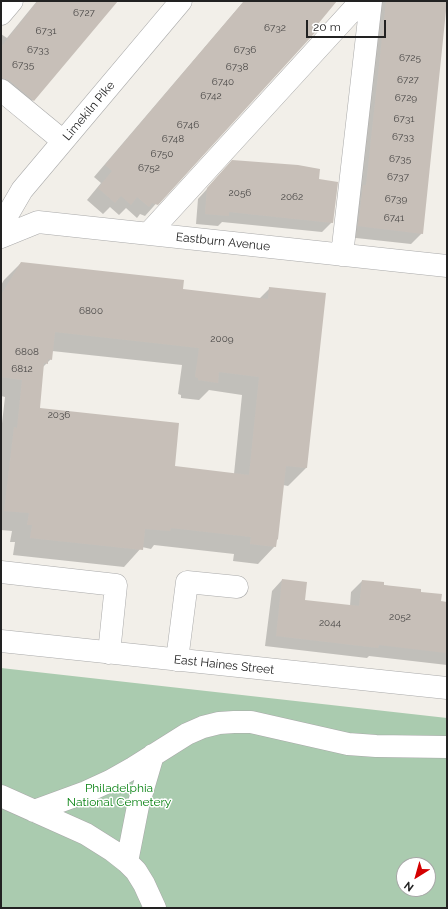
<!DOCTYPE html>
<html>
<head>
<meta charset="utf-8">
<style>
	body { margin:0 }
	#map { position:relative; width:448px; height:909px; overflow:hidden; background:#f2efe9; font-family:Raleway,sans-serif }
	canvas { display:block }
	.frame { position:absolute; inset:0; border:2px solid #222; pointer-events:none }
	.north { position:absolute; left:396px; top:857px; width:40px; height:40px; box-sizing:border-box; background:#fff; border:1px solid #a7a7a7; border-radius:50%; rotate:217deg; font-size:11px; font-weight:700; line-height:16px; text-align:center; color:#222 }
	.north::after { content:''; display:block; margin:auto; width:14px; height:18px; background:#d40000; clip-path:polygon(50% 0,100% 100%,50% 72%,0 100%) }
	.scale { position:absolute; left:306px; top:20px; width:80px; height:18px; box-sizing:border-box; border:2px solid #222; border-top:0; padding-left:5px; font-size:12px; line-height:14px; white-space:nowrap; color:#222; -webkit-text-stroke:3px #fff; paint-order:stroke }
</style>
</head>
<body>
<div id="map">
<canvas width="448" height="909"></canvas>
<div class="frame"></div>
<div class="north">N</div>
<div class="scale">20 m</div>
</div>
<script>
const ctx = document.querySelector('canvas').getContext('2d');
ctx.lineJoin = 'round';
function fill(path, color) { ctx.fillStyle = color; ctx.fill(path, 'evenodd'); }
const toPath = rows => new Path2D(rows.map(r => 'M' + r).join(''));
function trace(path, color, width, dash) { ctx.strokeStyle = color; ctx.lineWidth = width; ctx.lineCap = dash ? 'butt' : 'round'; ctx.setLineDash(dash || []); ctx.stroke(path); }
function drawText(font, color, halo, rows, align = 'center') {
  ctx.font = font + ' Raleway,sans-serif'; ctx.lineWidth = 3; ctx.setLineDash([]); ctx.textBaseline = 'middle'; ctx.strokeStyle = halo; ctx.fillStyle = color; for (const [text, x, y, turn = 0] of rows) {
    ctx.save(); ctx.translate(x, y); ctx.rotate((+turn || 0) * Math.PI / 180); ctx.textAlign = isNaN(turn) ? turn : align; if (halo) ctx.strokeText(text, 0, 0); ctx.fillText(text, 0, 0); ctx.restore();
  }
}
fill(toPath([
	[1,668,447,718,447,908,1,908],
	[404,865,428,865,428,889,404,889]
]), '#aacbaf');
fill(toPath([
	[37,1,117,1,33,100,21,113,1,96,1,34,7,38],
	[244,1,336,1,145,216,140,214,137,218,126,208,119,215,110,207,103,214,87,200,101,183,94,177],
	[377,1,446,1,422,233,411,244,347,237],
	[223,171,318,180,332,222,322,232,222,222,218,226,196,224,198,199],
	[21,263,182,290,259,299,270,288,325,294,306,468,288,486,283,485,275,546,258,564,233,561,234,554,154,545,151,549,142,547,124,567,13,555,15,542,10,542,12,531,1,530,1,432,5,397,1,396,1,285,4,280],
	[52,351,182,365,178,394,181,395,181,398,199,400,209,390,242,395,234,474,174,467,39,409,43,367,51,359],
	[282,580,304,601,350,606,351,592,362,581,420,592,440,602,447,603,447,665,369,656,367,658,265,646,272,591]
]), '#0003');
fill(toPath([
	[38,1,118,1,34,101,9,80,1,78,1,47],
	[244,1,337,1,318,24,321,26,158,205,152,203,149,207,137,197,131,205,121,196,115,203,98,188,112,171,105,165],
	[386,1,447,1,423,234,358,226,363,185,366,185],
	[232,160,298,165,320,169,319,179,338,182,333,223,229,212,229,216,205,214,207,188],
	[21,262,184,280,183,289,268,299,269,287,326,293,307,468,286,466,278,539,277,540,276,547,250,544,251,537,171,528,170,531,145,529,143,550,30,538,32,525,27,525,29,513,4,511,14,427,17,428,22,380,1,377,1,295],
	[55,332,199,348,195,377,198,378,198,380,218,383,219,372,259,377,249,475,175,466,179,423,40,408,44,363,48,364,48,359,52,360],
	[282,579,307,582,305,600,359,606,362,580,384,582,384,585,421,589,421,592,442,594,441,601,447,602,447,653,379,645,378,648,353,645,276,636]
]), '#c7bfb8');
const minor = toPath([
	[1,14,12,1],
	[1,90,63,141],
	[1,226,22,190,181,1],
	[148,234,361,1],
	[1,237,38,222,447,266],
	[342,255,371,1],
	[1,572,116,585,109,653],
	[1,641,447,688],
	[177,660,187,582,237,587],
	[1,796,86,834,113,851,127,862,136,871,144,884,155,908],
	[34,811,86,792,110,781,133,768,187,734,203,727,219,723,234,722,251,722,348,744,376,746,447,747],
	[127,862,138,806,153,755]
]);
trace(minor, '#a9a9a9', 23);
trace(minor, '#fff', 22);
drawText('10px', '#4b4948', null, [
	["6727",84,13],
	["6732",275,28],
	["6731",46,31],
	["6733",38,50],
	["6736",245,50],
	["6725",410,58],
	["6735",23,65],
	["6738",237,67],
	["6727",408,80],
	["6740",223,82],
	["6742",211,96],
	["6729",406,98],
	["6731",404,119],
	["6746",188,125],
	["6733",403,137],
	["6748",173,139],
	["6750",162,154],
	["6735",400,159],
	["6752",149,168],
	["6737",398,177],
	["2056",240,193],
	["2062",292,197],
	["6739",396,199],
	["6741",394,218],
	["6800",91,311],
	["2009",222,339],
	["6808",27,352],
	["6812",22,369],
	["2036",59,415],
	["2052",400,617],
	["2044",330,623]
]);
drawText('12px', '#222', '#fff', [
	["Limekiln Pike",89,111,-50],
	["Eastburn Avenue",223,242,6],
	["East Haines Street",224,665,6]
]);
drawText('12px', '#0c8416', '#fff', [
	["Philadelphia",119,788],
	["National Cemetery",119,802]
]);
</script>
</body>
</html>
